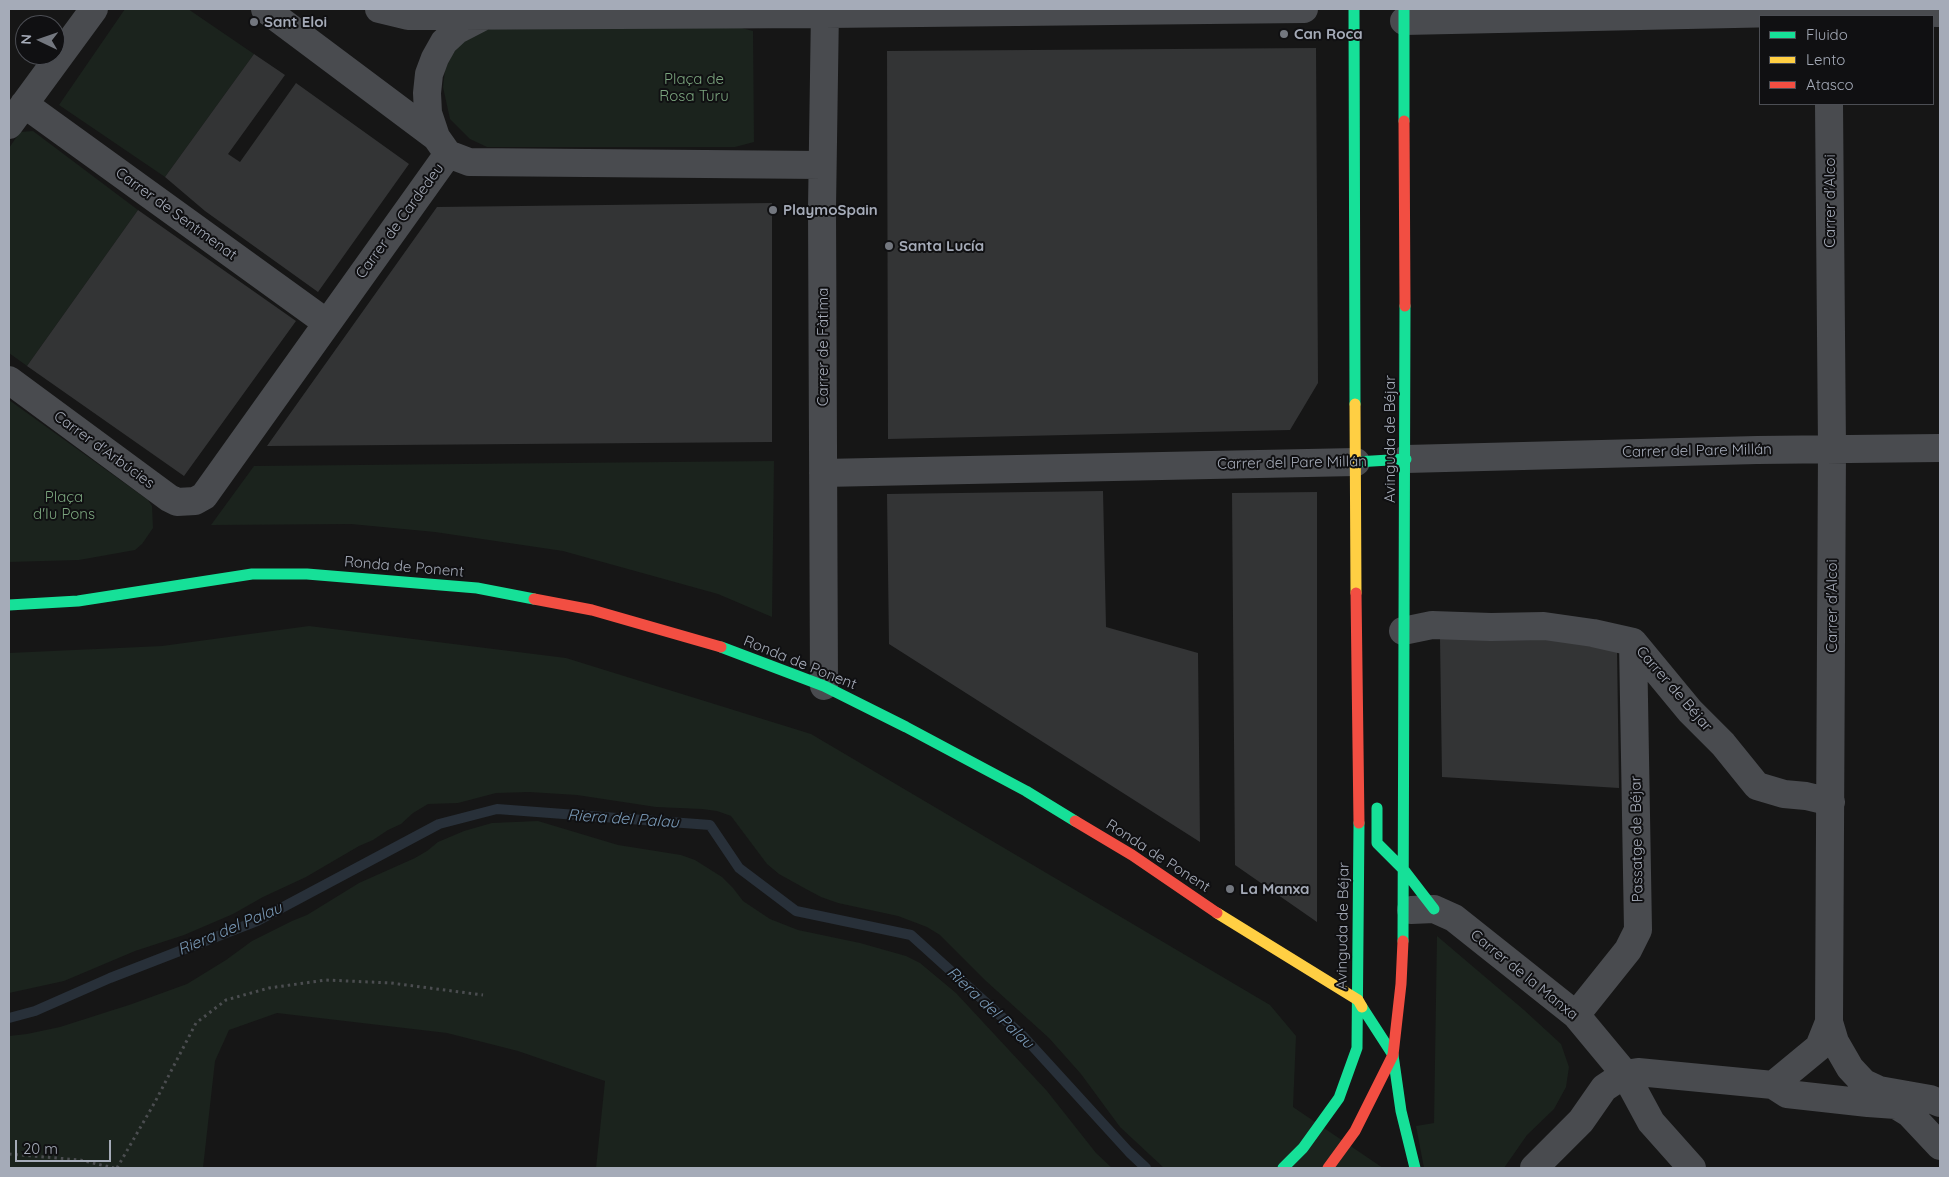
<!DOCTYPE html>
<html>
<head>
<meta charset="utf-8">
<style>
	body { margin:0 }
	#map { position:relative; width:1949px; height:1177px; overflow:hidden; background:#161616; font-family:Quicksand,sans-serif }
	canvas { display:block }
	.frame { position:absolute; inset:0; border:10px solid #a5abb8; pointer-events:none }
	.legend { position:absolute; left:1759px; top:15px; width:175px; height:90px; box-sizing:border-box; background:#101012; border:1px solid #4c4e54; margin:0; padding:6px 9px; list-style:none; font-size:15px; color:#a5abb8 }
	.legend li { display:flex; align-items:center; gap:10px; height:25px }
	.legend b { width:25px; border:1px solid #4c4e54 }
	.north { position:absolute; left:15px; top:15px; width:50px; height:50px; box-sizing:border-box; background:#101012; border:1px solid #4c4e54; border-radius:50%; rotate:273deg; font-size:14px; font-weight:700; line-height:20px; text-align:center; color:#a5abb8 }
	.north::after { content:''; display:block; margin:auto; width:18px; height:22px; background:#73777f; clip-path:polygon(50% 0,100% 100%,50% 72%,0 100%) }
	.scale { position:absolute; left:15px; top:1140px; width:96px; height:22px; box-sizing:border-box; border:2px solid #a5abb8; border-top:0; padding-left:6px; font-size:15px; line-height:18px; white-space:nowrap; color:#a5abb8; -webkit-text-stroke:4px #101012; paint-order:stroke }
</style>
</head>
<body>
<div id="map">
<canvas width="1949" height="1177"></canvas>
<div class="frame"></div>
<ul class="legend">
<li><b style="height:6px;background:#16e098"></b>Fluido</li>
<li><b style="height:6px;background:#ffcf43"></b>Lento</li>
<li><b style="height:6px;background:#f24e42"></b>Atasco</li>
</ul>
<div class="north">N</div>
<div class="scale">20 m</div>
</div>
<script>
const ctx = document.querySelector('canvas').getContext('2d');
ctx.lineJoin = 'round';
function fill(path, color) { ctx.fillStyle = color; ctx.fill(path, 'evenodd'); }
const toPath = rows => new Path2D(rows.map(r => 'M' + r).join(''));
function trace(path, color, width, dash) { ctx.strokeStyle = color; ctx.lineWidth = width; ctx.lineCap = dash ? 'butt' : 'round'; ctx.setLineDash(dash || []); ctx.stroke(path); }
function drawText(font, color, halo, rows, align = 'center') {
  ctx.font = font + ' Quicksand,sans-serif'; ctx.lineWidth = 4; ctx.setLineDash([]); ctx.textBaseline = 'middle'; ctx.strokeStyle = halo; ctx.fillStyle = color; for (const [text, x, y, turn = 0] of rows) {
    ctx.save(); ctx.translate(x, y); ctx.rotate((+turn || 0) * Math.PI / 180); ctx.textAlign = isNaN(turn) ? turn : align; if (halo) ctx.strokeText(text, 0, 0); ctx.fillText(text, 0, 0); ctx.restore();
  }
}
fill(toPath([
	[125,9,188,9,254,54,165,177,59,105],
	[734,26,753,31,754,142,735,147,487,147,470,139,450,119,443,87,445,70,451,57,459,45,482,31,495,28],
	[33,131,138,210,27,366,9,353,9,148,20,132],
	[9,400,148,500,152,506,153,528,142,544,135,550,79,560,9,562],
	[774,461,772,617,718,594,563,551,435,532,351,524,211,525,254,466],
	[309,626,566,658,811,734,1270,1005,1296,1036,1293,1107,1383,1168,1164,1168,1120,1127,1081,1074,1049,1038,986,981,940,935,927,927,898,916,838,903,821,897,806,889,779,874,767,864,731,816,717,811,702,809,656,807,577,795,529,792,496,793,458,803,428,804,413,813,401,824,388,830,373,840,359,846,306,877,263,897,233,914,184,935,135,951,64,981,9,993,9,653,162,646],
	[538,821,618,845,681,855,695,860,722,877,733,888,743,901,770,919,798,930,860,943,906,956,920,963,956,993,1047,1091,1096,1153,1112,1168,596,1168,605,1081,518,1051,447,1033,277,1013,229,1030,215,1061,203,1168,9,1168,9,1036,27,1034,60,1027,132,1004,187,984,226,960,252,941,292,921,307,915,359,883,415,858,427,851,438,842,464,831,492,823],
	[1437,936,1524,1010,1561,1044,1569,1067,1566,1087,1554,1109,1527,1135,1504,1168,1424,1168,1416,1126,1434,1123]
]), '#1b231d');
trace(toPath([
	[9,1018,35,1011,110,978,257,921,439,824,497,809,710,825,739,868,796,911,911,935,1024,1037,1129,1152,1146,1168]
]), '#283039', 10);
fill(toPath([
	[1316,48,1318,383,1290,430,888,439,887,51],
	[254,54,285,75,228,154,240,162,296,83,409,164,318,292,205,211,165,177],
	[772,203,772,442,267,446,437,207],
	[138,210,296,321,184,476,27,366],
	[1103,491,1106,627,1198,653,1200,842,889,644,887,494],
	[1317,492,1317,922,1235,865,1232,493],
	[1440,638,1547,639,1617,650,1619,788,1442,777]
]), '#333435');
trace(toPath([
	[9,1154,80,1160,114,1168],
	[117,1168,155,1102,196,1023,226,1000,269,988,326,980,391,983,483,995]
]), '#4b4d50', 3, [2.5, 4]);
trace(toPath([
	[265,9,436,137,448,154],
	[379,9,408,16,825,14,1304,9],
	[1404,21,1828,12,1940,13],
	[24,104,327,323],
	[9,125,94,9],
	[436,137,428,113,427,93,429,74,435,58,444,42,457,30,484,16],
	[448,154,469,162,822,165],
	[9,380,169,498,177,502,195,501,204,496,448,154],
	[1406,459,1757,450,1940,448],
	[823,473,1356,462],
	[1403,631,1432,625,1491,627,1544,626,1593,633,1633,642,1690,711,1723,744,1757,786,1784,794,1806,796,1831,802],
	[824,686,822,208,825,9],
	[1411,910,1434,909,1454,918,1576,1015,1625,1074,1651,1122,1692,1168],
	[1576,1015,1628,950,1638,930,1633,642],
	[1829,1022,1835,1042,1850,1068,1864,1083,1879,1090,1930,1099,1940,1103],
	[1773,1085,1819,1047,1829,1022,1832,448,1829,104],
	[1534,1168,1581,1121,1604,1088,1625,1074,1638,1072,1773,1085,1787,1094,1868,1103,1896,1105,1909,1113,1940,1146]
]), '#494b4f', 28);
trace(toPath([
	[1354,9,1355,404],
	[1404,9,1404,121],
	[1356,462,1406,459],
	[9,605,78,601,252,574,307,574,477,588,534,599],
	[721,647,824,686,906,727,1026,791,1075,821],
	[1377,808,1377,843,1404,870,1434,909],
	[1403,941,1405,306],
	[1362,1007,1393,1055,1401,1111,1415,1168],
	[1283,1168,1303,1148,1339,1098,1357,1048,1359,823]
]), '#16e098', 11);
trace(toPath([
	[1355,404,1356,593],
	[1217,913,1358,1000,1362,1007]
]), '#ffcf43', 11);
trace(toPath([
	[1404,121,1405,306],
	[1356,593,1359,823],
	[534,599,592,610,721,647],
	[1075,821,1132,855,1217,913],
	[1328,1168,1355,1131,1393,1055,1401,984,1403,941]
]), '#f24e42', 11);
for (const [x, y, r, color] of [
	[254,22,5,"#73777f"],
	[1284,34,5,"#73777f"],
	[773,210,5,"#73777f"],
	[889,246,5,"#73777f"],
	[1230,889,5,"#73777f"]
]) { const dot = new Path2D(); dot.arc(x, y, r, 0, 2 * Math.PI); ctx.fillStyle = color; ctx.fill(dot); trace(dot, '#101012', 2); }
drawText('bold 15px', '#a5abb8', '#101012', [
	["Sant Eloi",264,22],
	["Can Roca",1294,34],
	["PlaymoSpain",783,210],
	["Santa Lucía",899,246],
	["La Manxa",1240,889]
], 'left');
drawText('15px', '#7ba57e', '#101012', [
	["Plaça de",694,79],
	["Rosa Turu",694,96],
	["Plaça",64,497],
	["d'Iu Pons",64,514]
]);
drawText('15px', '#a5abb8', '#101012', [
	["Carrer d'Alcoi",1830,201,-90],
	["Carrer de Sentmenat",176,214,36],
	["Carrer de Cardedeu",400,221,-54],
	["Carrer de Fàtima",823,347,-90],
	["Avinguda de Béjar",1390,439,-90],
	["Carrer d'Arbúcies",104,450,36],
	["Carrer del Pare Millán",1697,451,-1],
	["Carrer del Pare Millán",1292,463,-1],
	["Ronda de Ponent",404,567,5],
	["Carrer d'Alcoi",1832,606,-90],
	["Ronda de Ponent",800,663,22],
	["Carrer de Béjar",1674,689,49],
	["Passatge de Béjar",1637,839,-91],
	["Ronda de Ponent",1158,856,33],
	["Avinguda de Béjar",1343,926,-89],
	["Carrer de la Manxa",1524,975,39]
]);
drawText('italic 16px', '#7999b6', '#101012', [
	["Riera del Palau",623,819,4],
	["Riera del Palau",230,929,-23],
	["Riera del Palau",990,1008,43]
]);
</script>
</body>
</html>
